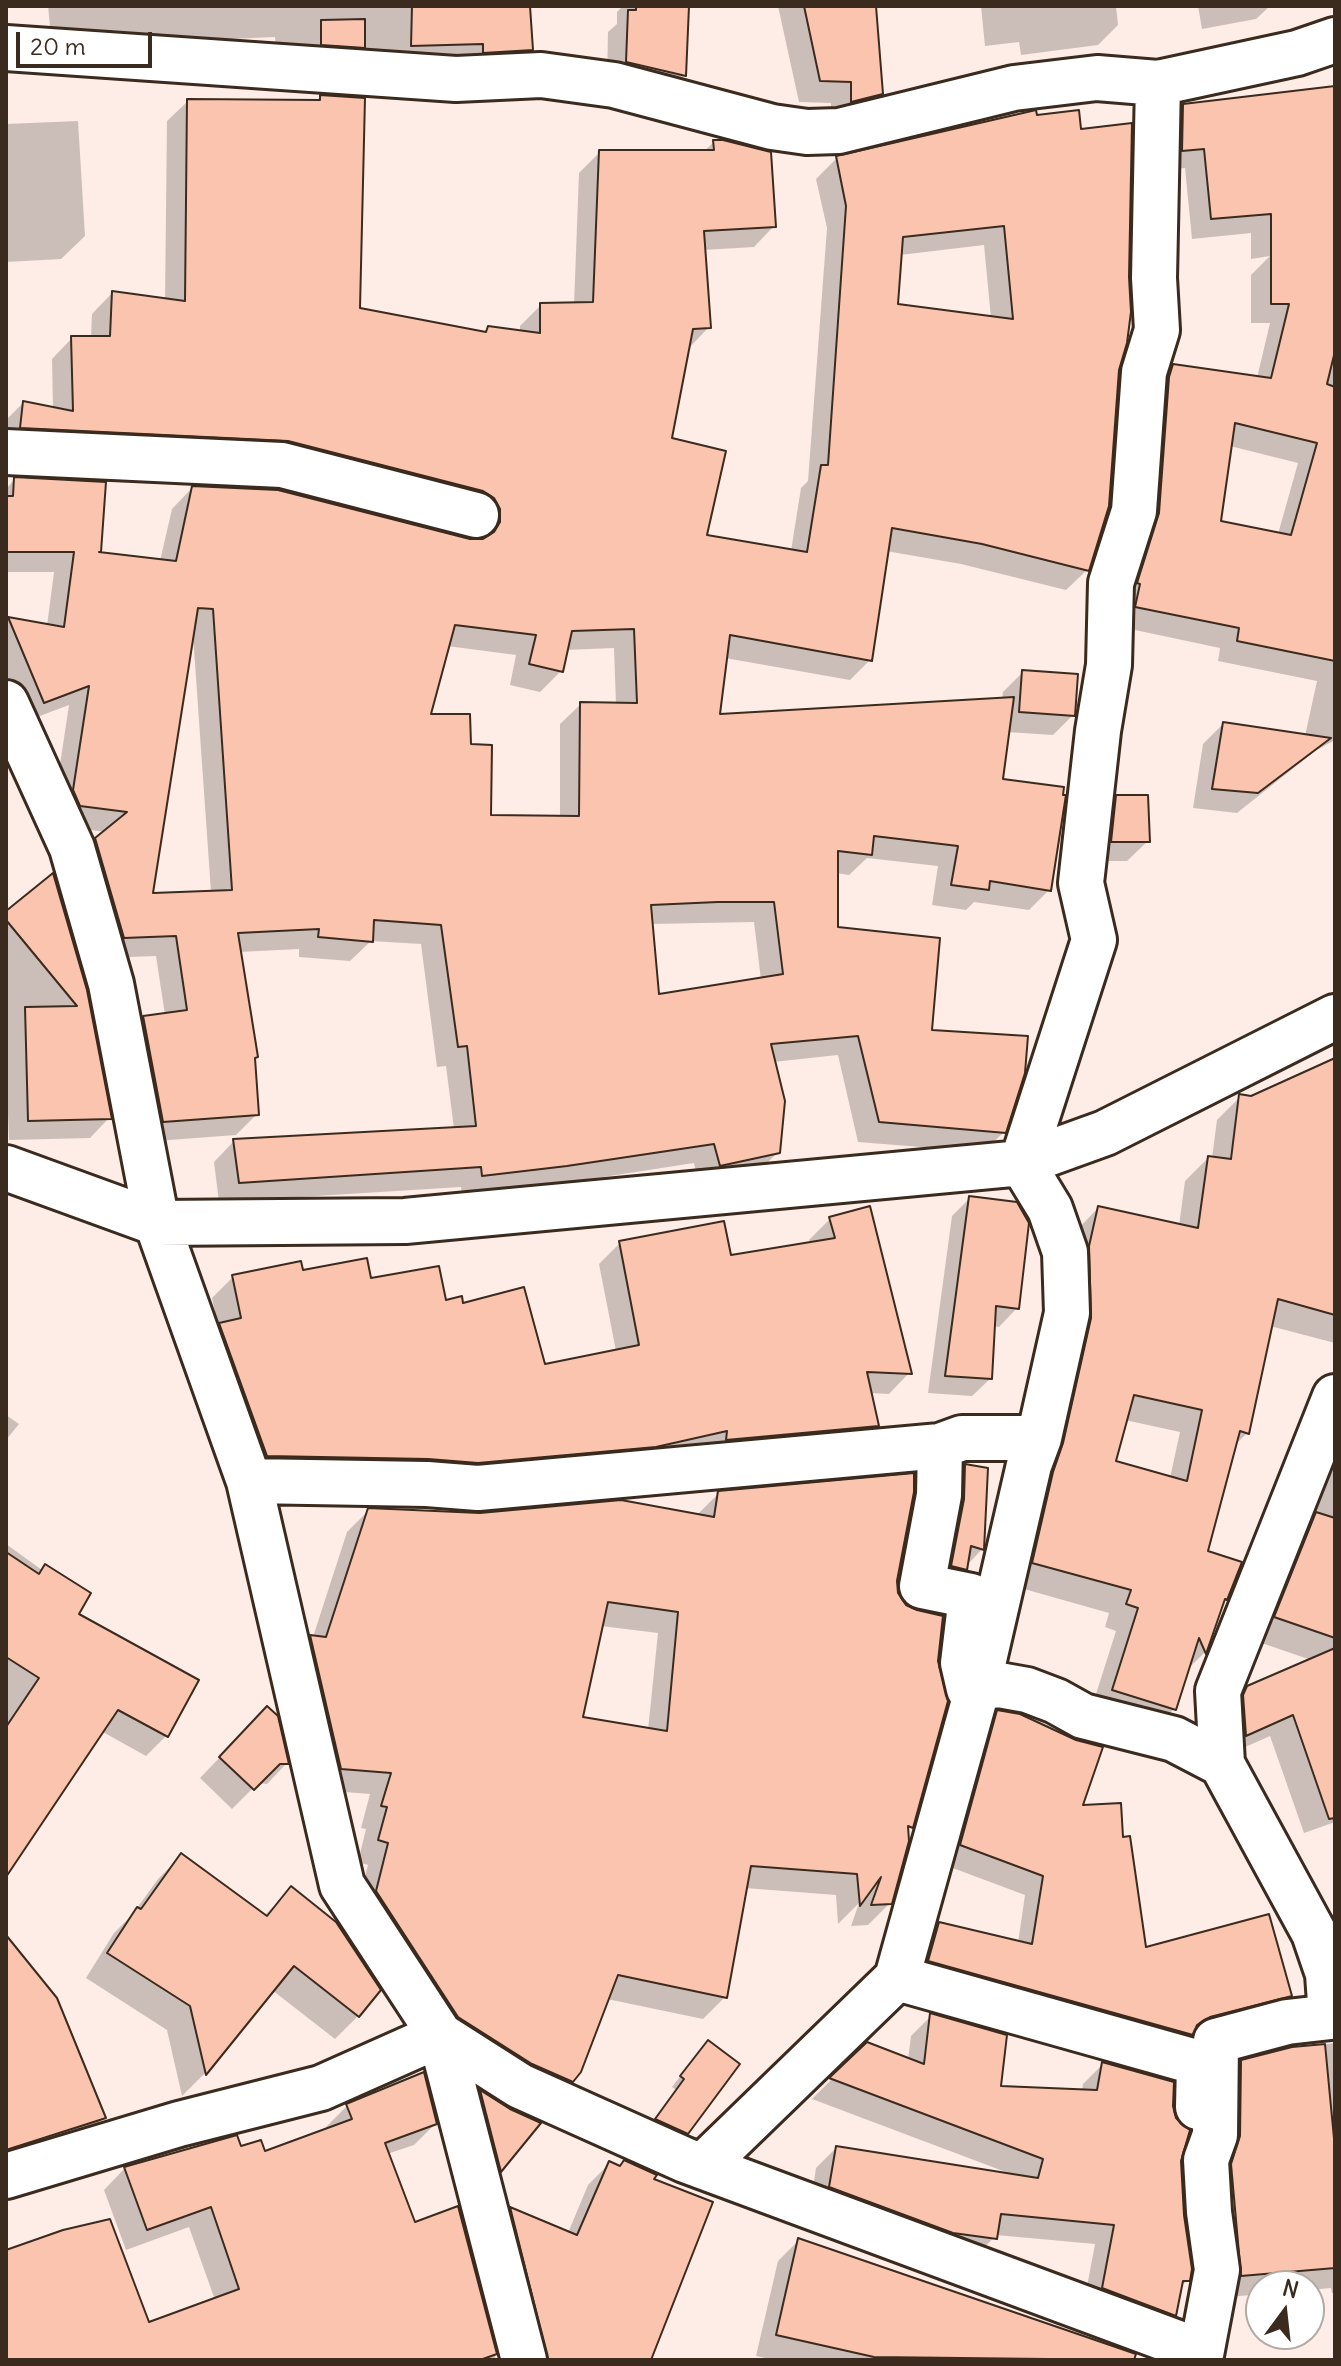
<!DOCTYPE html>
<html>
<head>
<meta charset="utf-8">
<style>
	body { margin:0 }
	#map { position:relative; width:1341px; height:2366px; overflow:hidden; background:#feede7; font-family:Delius,sans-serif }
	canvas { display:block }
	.frame { position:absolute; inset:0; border:8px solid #3b2a1e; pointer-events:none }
	.north { position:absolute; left:1245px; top:2270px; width:80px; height:80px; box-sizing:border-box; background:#fff; border:2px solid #b1aaa5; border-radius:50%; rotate:15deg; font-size:22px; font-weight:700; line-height:32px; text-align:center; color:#3b2a1e }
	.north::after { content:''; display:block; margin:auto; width:28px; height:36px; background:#3b2a1e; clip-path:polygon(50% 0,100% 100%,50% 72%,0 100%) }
	.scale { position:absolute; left:16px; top:32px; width:136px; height:36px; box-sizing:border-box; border:4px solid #3b2a1e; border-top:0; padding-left:10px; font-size:24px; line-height:28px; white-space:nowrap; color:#3b2a1e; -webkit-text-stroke:6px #fff; paint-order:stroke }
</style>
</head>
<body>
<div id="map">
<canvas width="1341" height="2366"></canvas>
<div class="frame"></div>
<div class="north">N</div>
<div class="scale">20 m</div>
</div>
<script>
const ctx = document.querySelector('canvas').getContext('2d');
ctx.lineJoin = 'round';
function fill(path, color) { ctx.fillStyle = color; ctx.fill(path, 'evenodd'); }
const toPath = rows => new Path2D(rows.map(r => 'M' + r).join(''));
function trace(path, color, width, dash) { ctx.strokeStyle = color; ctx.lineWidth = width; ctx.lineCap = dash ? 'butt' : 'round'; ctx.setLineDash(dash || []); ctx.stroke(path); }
fill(toPath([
	[48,6,528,6,531,50,510,71,276,50,275,37,52,47],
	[623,6,687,6,684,76,664,95,607,82,608,32,617,24,617,12],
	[778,6,874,6,881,94,860,115,831,122,831,103,799,102],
	[981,6,1116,6,1118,25,1098,45,1021,55,1019,42,985,46],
	[1198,6,1270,6,1256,19,1202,29],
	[1335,88,1335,740,1315,751,1237,813,1193,808,1203,744,1223,724,1305,736,1317,681,1218,661,1220,648,1116,626,1153,386,1173,366,1257,378,1270,323,1251,323,1251,275,1270,256,1251,259,1251,233,1192,239,1185,168,1162,170,1163,126,1184,106],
	[1230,446,1298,463,1278,534,1219,522],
	[320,97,358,309,483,333,488,328,520,332,520,326,541,305,574,305,579,173,600,152,703,152,714,142,774,226,754,247,703,250,709,327,689,348,670,440,705,537,791,551,801,488,808,481,827,228,816,179,837,158,1035,113,1117,370,1087,570,1066,590,961,564,886,551,870,660,850,680,725,658,718,716,1002,700,1003,692,1023,672,1073,715,1053,735,1007,732,1000,781,1049,890,1029,910,974,902,966,910,932,905,938,866,867,858,849,875,836,873,836,929,929,1032,1004,1132,983,1152,858,1142,838,1055,773,1062,778,1152,757,1173,699,1186,694,1163,545,1186,462,1196,461,1187,219,1202,214,1162,234,1141,454,1129,446,1066,437,1067,421,944,371,941,350,961,299,957,299,949,239,952,257,1114,236,1135,143,1142,123,1039,144,1018,165,1015,156,956,103,958,75,861,106,832,60,826,53,811,69,705,24,722,6,680,6,621,9,619,47,626,54,572,6,572,6,489,15,479,97,554,160,561,172,509,192,488,470,541,480,541,480,530,462,511,6,448,6,420,23,403,53,409,52,359,72,338,91,338,92,314,112,293,165,300,167,121,188,101,315,102],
	[984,245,991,318,896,306,900,255],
	[193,635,211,892,151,895],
	[447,646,516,655,510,685,540,692,561,671,565,650,614,648,616,705,581,704,560,724,560,818,489,817,469,746,428,716],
	[754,922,761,980,657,996,651,924],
	[78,121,85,236,61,259,6,262,6,124],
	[1117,797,1148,841,1127,861,1092,861,1097,817],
	[52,876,109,1118,90,1138,9,1140,6,1060,6,914],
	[1335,1060,1335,1343,1270,1326,1248,1432,1234,1446,1206,1552,1226,1599,1221,1603,1204,1653,1187,1670,1174,1709,1151,1732,1090,1713,1116,1631,1105,1627,1109,1613,1010,1585,1075,1232,1098,1208,1179,1226,1185,1181,1208,1158,1212,1158,1217,1120,1240,1097,1252,1098],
	[1125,1420,1180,1432,1170,1478,1113,1463],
	[970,1198,1017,1308,999,1327,993,1326,991,1378,972,1396,928,1393,952,1216],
	[830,1219,909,1373,889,1394,870,1393,877,1426,856,1447,633,1467,246,1477,199,1346,218,1327,212,1298,233,1277,302,1273,369,1281,462,1305,543,1366,616,1351,599,1264,620,1243,729,1257,810,1244,809,1240],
	[6,1415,19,1424,6,1440],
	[1335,1433,1335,1822,1304,1833,1270,1736,1223,1757,1224,1711,1248,1687,1311,1660,1253,1640],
	[965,1466,982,1549,945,1589,945,1486],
	[719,1493,895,1581,911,1827,906,1831,890,1903,868,1925,851,1926,859,1903,838,1924,836,1895,745,1888,725,1997,703,2019,607,1999,571,2081,549,2103,510,2085,355,1913,368,1865,358,1862,366,1829,361,1828,370,1794,319,1790,289,1659,313,1637,347,1532,369,1510,480,1515,697,1515],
	[601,1626,658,1633,648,1730,581,1718],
	[6,1544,42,1570,166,1736,146,1756,101,1731,6,1866],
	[998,1713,1081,1807,1121,1839,1144,1950,1290,1996,1271,2014,1191,2034,1172,2053,910,1979,920,1943,939,1924,1018,1943,1025,1895,942,1864,979,1731],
	[247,1729,286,1764,267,1784,258,1783,232,1809,200,1778],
	[181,1856,264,1916,291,1889,358,2016,335,2039,272,1990,205,2073,182,2096,167,2030,86,1978,114,1933,132,1915,158,1879],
	[6,1950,104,2117,84,2138,6,2162],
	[931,2016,999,2087,1082,2091,1083,2084,1103,2064,1171,2107,1179,2161,1188,2280,1180,2287,1175,2315,1155,2335,1083,2308,1095,2244,996,2235,975,2258,810,2207,816,2168,836,2148,1011,2174,812,2099,867,2044,908,2060,911,2036],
	[1335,2043,1335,2293,1332,2293,1331,2288,1309,2290,1309,2286,1261,2286,1261,2294,1219,2298,1219,2085,1242,2062,1292,2049],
	[699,2052,686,2132,676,2142,647,2129,676,2090,672,2087],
	[480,2093,509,2111,537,2123,500,2171,481,2190,461,2112],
	[347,2106,435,2124,414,2145,387,2154,414,2225,457,2209,496,2360,6,2360,6,2252,147,2324,215,2300,189,2227,126,2250,104,2190,125,2168,240,2149,264,2153,328,2130,326,2127],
	[609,2164,651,2180,649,2360,524,2360,490,2230,511,2209,568,2233,588,2185],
	[799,2240,1136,2356,1135,2360,1021,2358,1021,2360,775,2360,756,2356,778,2261]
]), '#0003');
const building = toPath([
	[412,6,530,6,533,50,483,53,483,44,411,46,412,6],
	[636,6,689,6,686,76,626,62,628,10,636,10,636,6],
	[804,6,876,6,883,94,851,102,851,82,820,81,804,6],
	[365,19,365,48,321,45,321,20,365,19],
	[1335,86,1335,351,1327,384,1335,387,1335,661,1237,641,1239,628,1135,607,1140,584,1137,583,1159,513,1169,377,1173,364,1271,378,1289,304,1271,304,1271,214,1211,219,1204,149,1182,151,1183,104,1335,86],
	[1235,423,1317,443,1291,535,1221,521,1235,423],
	[320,95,365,98,360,308,486,332,488,326,540,333,540,303,593,302,599,150,714,150,713,140,723,140,771,152,776,227,704,231,711,328,693,329,672,438,726,451,707,535,807,552,821,465,828,465,846,206,836,156,1036,110,1037,115,1079,110,1081,129,1132,123,1129,277,1131,312,1127,343,1119,370,1109,506,1089,571,982,544,892,528,872,661,730,635,720,714,1014,697,1003,779,1064,787,1063,795,1066,795,1051,891,990,881,989,890,951,885,958,846,874,836,872,855,838,851,838,927,940,938,932,1030,1028,1036,1025,1073,1006,1133,879,1122,858,1036,771,1044,785,1101,780,1153,720,1166,714,1144,567,1166,482,1176,481,1167,239,1183,233,1139,476,1126,467,1046,458,1047,441,925,374,920,373,942,318,937,319,929,238,933,258,1057,255,1058,259,1115,163,1122,143,1016,187,1010,176,936,124,938,95,838,127,812,80,806,73,790,89,686,44,703,8,617,64,627,74,552,6,552,6,496,13,496,14,477,106,482,101,552,99,552,176,561,192,486,278,490,470,539,483,539,494,532,500,522,500,509,494,498,483,491,288,441,20,428,23,401,73,411,71,336,110,336,112,291,185,301,187,99,320,100,320,95],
	[1004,226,1013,319,898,304,903,237,1004,226],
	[198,608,213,609,232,890,153,893,198,608],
	[455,625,536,635,529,664,563,672,572,631,634,629,637,703,580,702,579,816,491,815,492,745,471,744,470,714,431,714,455,625],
	[718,902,774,902,783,974,659,994,651,905,718,902],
	[1022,670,1078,674,1075,716,1019,712,1022,670],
	[1223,722,1331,738,1258,793,1212,789,1223,722],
	[1116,795,1148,795,1150,842,1111,842,1116,795],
	[53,873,87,990,112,1119,28,1121,25,1007,77,1006,6,920,6,911,53,873],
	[1335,1058,1335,1315,1278,1299,1249,1434,1240,1431,1208,1551,1242,1562,1227,1600,1225,1599,1206,1654,1199,1638,1176,1710,1112,1690,1138,1608,1126,1604,1131,1590,1032,1563,1053,1472,1063,1443,1091,1318,1089,1246,1098,1206,1198,1228,1208,1156,1231,1159,1239,1094,1251,1096,1335,1058],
	[1134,1395,1202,1410,1187,1481,1116,1461,1134,1395],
	[969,1196,1017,1202,1029,1223,1019,1309,996,1306,992,1379,945,1376,969,1196],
	[870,1206,912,1374,867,1372,879,1426,726,1440,727,1431,656,1447,478,1463,428,1459,267,1456,219,1323,241,1318,232,1275,301,1261,303,1270,367,1258,371,1278,439,1266,446,1300,462,1296,463,1303,524,1287,545,1364,639,1345,619,1241,724,1221,731,1255,835,1238,829,1217,870,1206],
	[965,1464,988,1468,984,1550,971,1546,967,1570,951,1566,964,1499,965,1464],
	[914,1473,914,1492,897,1581,898,1593,906,1605,917,1610,943,1616,938,1661,948,1701,913,1828,908,1826,909,1841,892,1904,871,1905,881,1877,860,1906,857,1874,751,1866,727,1998,618,1975,581,2072,573,2082,532,2064,458,2017,376,1891,388,1843,378,1840,387,1807,381,1806,391,1773,341,1769,310,1635,326,1637,368,1508,480,1513,621,1500,714,1517,718,1491,914,1473],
	[608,1602,678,1612,667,1731,583,1717,608,1602],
	[1316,1512,1335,1518,1335,1638,1274,1617,1316,1512],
	[6,1552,39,1574,45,1564,91,1593,79,1614,199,1680,168,1737,118,1710,6,1877,6,1727,39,1678,6,1657,6,1552],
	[1335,1648,1335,1818,1329,1819,1293,1715,1246,1736,1243,1695,1247,1686,1335,1648],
	[267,1706,278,1716,289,1764,280,1764,254,1790,219,1757,267,1706],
	[997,1710,1020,1714,1076,1740,1103,1747,1083,1805,1121,1803,1123,1837,1130,1836,1146,1947,1269,1914,1292,1996,1210,2017,1197,2025,1193,2035,928,1961,939,1922,1032,1944,1043,1876,960,1845,997,1710],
	[181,1853,267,1916,291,1886,336,1922,381,1990,359,2017,294,1966,206,2075,190,2006,107,1953,137,1907,141,1909,181,1853],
	[6,1935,57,1998,106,2118,6,2150,6,1935],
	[930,2013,1007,2035,1001,2086,1097,2090,1102,2062,1174,2082,1173,2106,1176,2118,1190,2130,1181,2161,1184,2215,1192,2269,1190,2281,1183,2281,1176,2316,1102,2288,1114,2225,1001,2214,997,2239,953,2233,829,2187,836,2146,1038,2178,1043,2159,829,2078,867,2042,924,2064,930,2013],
	[708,2040,740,2064,688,2134,655,2119,684,2079,680,2076,708,2040],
	[1325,2044,1335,2149,1335,2268,1241,2276,1231,2164,1240,2136,1241,2060,1292,2047,1325,2044],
	[424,2072,437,2124,385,2143,415,2222,458,2206,497,2354,480,2360,6,2360,6,2250,63,2230,110,2219,149,2322,239,2289,211,2207,147,2230,124,2167,237,2135,241,2146,261,2140,265,2151,352,2119,346,2104,424,2072],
	[480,2090,510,2109,541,2123,501,2172,480,2090],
	[624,2160,657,2175,654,2179,713,2202,651,2360,548,2360,510,2207,577,2235,609,2161,620,2166,624,2160],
	[798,2238,1136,2354,1134,2360,874,2357,776,2335,798,2238]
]);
fill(building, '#fbc4ae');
trace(building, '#3b2a1e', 2);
const minor = toPath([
	[6,48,456,79,541,75,614,85,772,127,807,132,839,131,1014,88,1097,78,1158,83,1297,53,1335,40],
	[6,452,282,465,476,515],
	[6,703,72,848,111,984,157,1223,249,1481,342,1885,440,2035,524,2360],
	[6,1168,157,1223,405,1221,1022,1163,1105,1133,1335,1017],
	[940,1446,962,1438,1039,1438],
	[249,1481,427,1484,478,1488,940,1446,939,1495,922,1586,971,1596,963,1663,969,1689,999,1685,1027,1690,1056,1701,1083,1716,1174,1739,1222,1764,1218,1691,1335,1397],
	[897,1978,1199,2063,1198,2107],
	[703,2166,897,1978,977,1690,1029,1465,1039,1438,1067,1313,1065,1252,1050,1209,1022,1163,1094,940,1081,883,1098,731,1109,665,1111,583,1134,511,1144,372,1157,330,1154,278,1158,83],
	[6,2176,179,2124,321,2088,440,2035,520,2086,685,2160,1194,2349,1196,2360],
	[1200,2360,1217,2270,1209,2212,1206,2160,1215,2135,1216,2041,1287,2022,1331,2017,1328,1974,1314,1933,1222,1764]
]);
trace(minor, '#3b2a1e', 50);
trace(minor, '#fff', 44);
</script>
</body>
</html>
